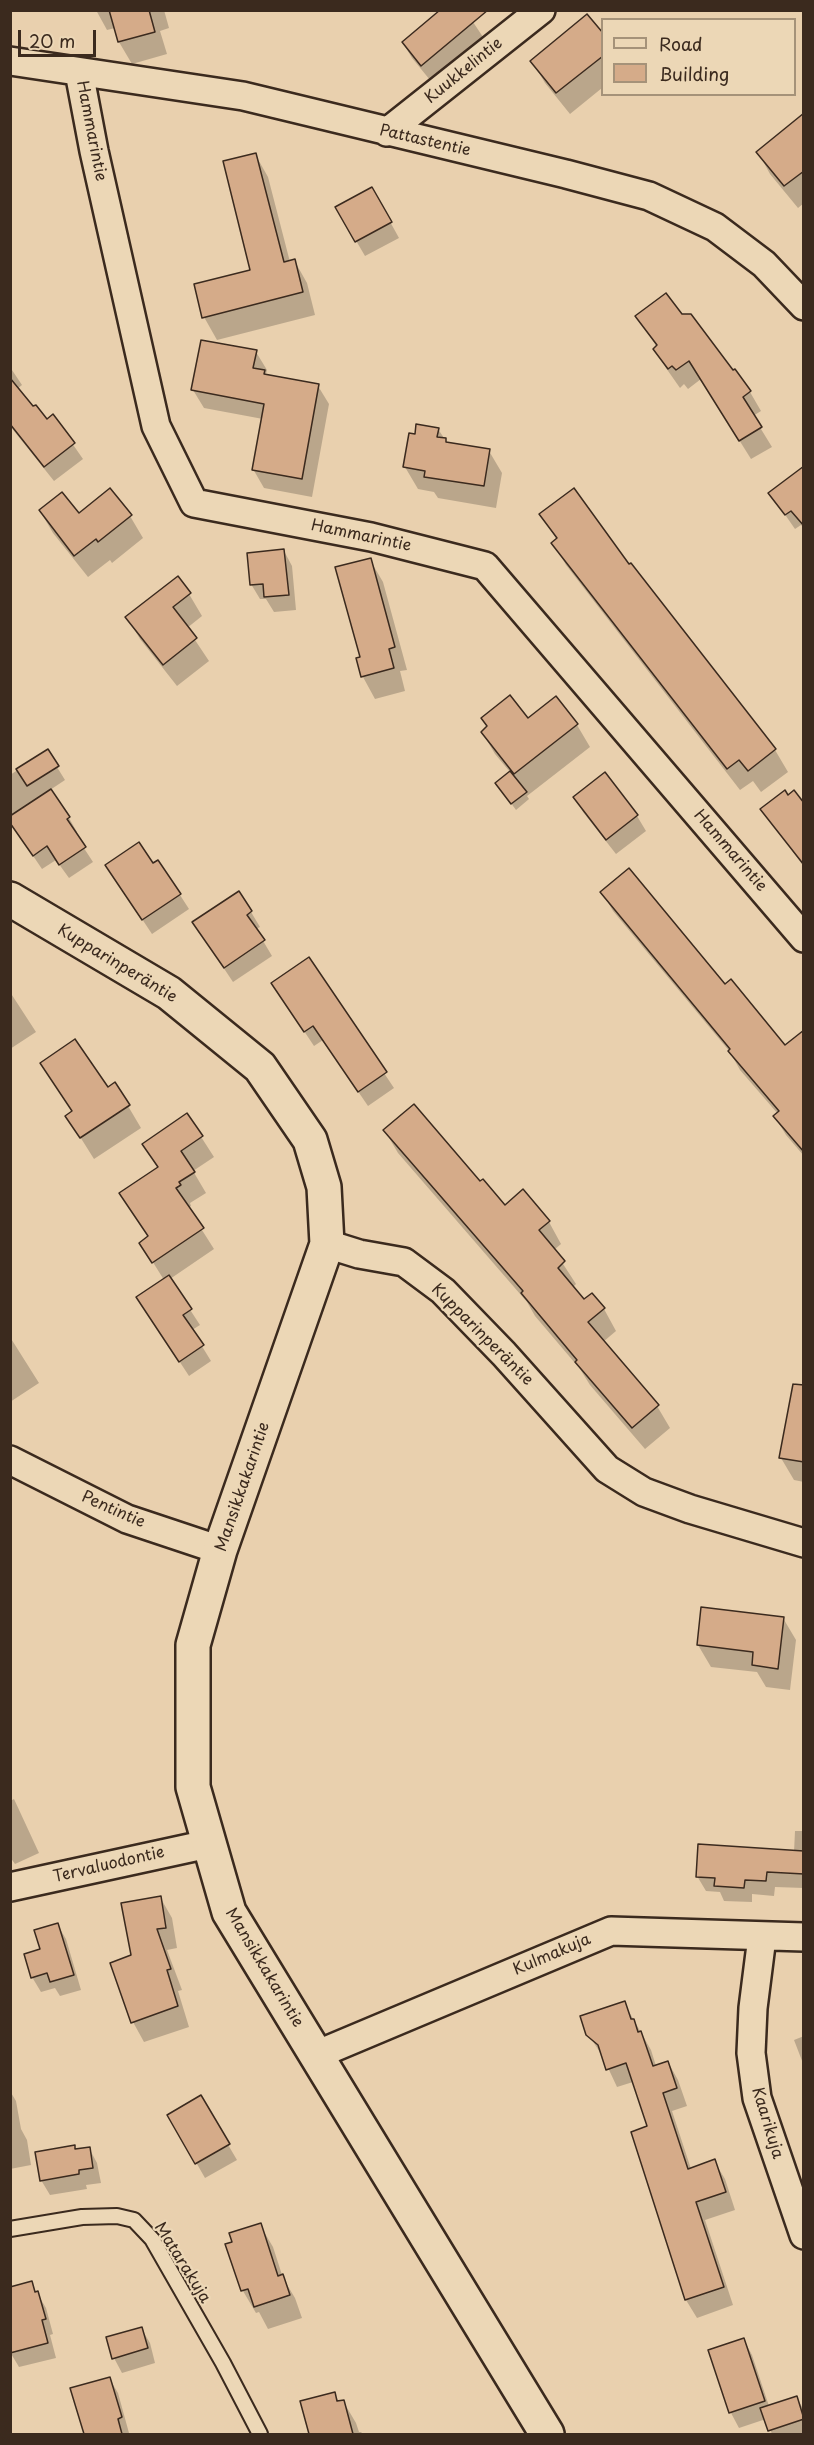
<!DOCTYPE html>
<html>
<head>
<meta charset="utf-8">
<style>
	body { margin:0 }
	#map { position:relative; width:814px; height:2445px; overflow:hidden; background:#e9d0ae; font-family:"Playpen Sans",sans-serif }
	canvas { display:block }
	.frame { position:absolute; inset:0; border:12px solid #3b2a1e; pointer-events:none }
	.legend { position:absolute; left:601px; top:18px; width:195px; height:78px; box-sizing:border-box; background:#ecd7b6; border:2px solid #a59279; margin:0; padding:8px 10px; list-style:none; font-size:18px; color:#3b2a1e }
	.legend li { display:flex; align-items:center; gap:12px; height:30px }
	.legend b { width:30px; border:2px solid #a59279 }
	.scale { position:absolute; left:18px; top:30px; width:78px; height:27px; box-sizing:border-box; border:3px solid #3b2a1e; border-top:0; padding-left:8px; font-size:18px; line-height:21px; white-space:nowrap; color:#3b2a1e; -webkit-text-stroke:4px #ecd7b6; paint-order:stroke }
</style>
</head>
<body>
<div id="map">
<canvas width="814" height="2445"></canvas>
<div class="frame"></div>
<ul class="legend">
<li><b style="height:8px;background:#ecd7b6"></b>Road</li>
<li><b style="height:16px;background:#d5ab89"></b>Building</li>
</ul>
<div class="scale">20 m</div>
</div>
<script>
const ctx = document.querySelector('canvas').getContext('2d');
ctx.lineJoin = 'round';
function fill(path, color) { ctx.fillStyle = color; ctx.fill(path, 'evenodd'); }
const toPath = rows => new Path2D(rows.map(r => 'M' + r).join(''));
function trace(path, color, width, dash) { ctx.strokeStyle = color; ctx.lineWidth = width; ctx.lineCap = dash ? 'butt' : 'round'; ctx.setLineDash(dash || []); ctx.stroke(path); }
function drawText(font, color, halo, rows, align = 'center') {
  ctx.font = font + ' "Playpen Sans",sans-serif'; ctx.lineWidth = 4.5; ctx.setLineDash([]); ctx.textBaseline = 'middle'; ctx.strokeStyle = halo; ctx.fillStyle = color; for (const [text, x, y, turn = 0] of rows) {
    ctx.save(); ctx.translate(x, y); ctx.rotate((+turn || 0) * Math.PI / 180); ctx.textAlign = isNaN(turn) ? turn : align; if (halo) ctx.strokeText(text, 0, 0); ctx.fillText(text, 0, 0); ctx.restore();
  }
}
fill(toPath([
	[96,10,164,10,169,28,160,31,167,54,132,64,119,42,115,28,107,30],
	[465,10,483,37,430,80,412,58,403,43],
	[602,36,602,88,570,114,545,83,532,61],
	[804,115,804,203,798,208,770,174,758,152],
	[255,154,268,177,290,262,294,260,307,283,315,315,217,340,204,317,252,271],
	[372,189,399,238,365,256,337,208],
	[637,317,732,372,750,392,761,411,753,416,772,447,751,459,701,379,688,389,684,384,680,388,666,368,655,349,657,347],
	[256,352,267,370,266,374,318,386,329,404,312,497,264,488,253,469,263,419,204,408,193,390],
	[10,367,22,385,17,389,47,421,53,416,83,459,54,481,10,426],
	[438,429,448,444,489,451,502,473,496,508,438,498,434,492,418,489,405,467,416,435],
	[804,468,804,528,801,525,795,529,770,493],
	[40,511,78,515,130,516,143,538,112,563,110,560,88,577,53,533],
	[541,514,629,566,631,565,775,750,788,772,761,792,753,781,740,790,566,565,553,543,557,540],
	[284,551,292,566,296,610,274,612,266,599,260,599,251,584],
	[370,560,383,582,407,670,400,671,405,691,375,699,363,677,358,659,362,658],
	[189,594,202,616,187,628,209,661,177,686,140,639,127,617],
	[556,698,577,725,590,747,527,796,529,799,516,810,497,784,510,772,495,754,482,732,528,720],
	[47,751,65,780,50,790,69,818,77,832,74,833,93,862,69,878,56,860,42,869,10,822,10,775],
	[605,774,637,816,646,831,616,854,583,812,575,798],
	[788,797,804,805,804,867,762,809],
	[153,866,180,895,189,909,152,934,116,880],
	[602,892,725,986,785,1047,804,1032,804,1156,786,1135,775,1117,778,1114,740,1070,730,1052,613,911],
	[251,912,260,927,256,929,272,956,233,982,203,937],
	[308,959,394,1088,368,1106,323,1040,314,1046,282,998],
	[10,992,36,1032,10,1049],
	[42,1064,107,1089,128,1106,141,1128,94,1159,67,1116,73,1113],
	[187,1115,214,1157,193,1171,206,1193,190,1203,191,1206,188,1208,214,1249,170,1279,200,1325,192,1330,211,1361,189,1376,138,1298,164,1280,141,1243,149,1237,121,1194,158,1169,144,1144],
	[385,1131,480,1183,505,1207,549,1222,561,1244,554,1250,576,1284,573,1287,584,1301,604,1309,616,1331,603,1342,657,1406,670,1428,645,1449,590,1385,580,1369,535,1316,527,1302,398,1153],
	[10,1337,39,1383,10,1402],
	[804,1389,804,1482,794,1480,781,1458],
	[783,1618,796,1640,790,1690,766,1687,757,1672,711,1667,698,1645],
	[14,1799,39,1853,15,1864,10,1857,10,1801],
	[795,1831,804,1831,804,1888,775,1887,774,1896,752,1894,752,1902,724,1901,720,1892,706,1891,697,1876,794,1852],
	[160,1897,172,1918,177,1948,167,1950,182,1990,178,1991,189,2027,144,2042,133,2022,133,1956],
	[57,1924,66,1939,81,1990,60,1996,55,1988,41,1992,32,1977],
	[624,2003,651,2050,656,2066,668,2062,678,2080,687,2106,672,2111,691,2169,714,2161,725,2179,735,2210,705,2220,733,2305,697,2318,686,2300,633,2133,649,2127,633,2082,617,2087,603,2057,588,2034],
	[804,2036,804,2066,794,2040],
	[10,2091,16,2101,21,2129,27,2140,31,2165,10,2169],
	[200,2097,237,2160,205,2178,169,2115],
	[74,2147,76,2150,89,2148,97,2163,101,2183,86,2185,87,2189,50,2195,41,2180],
	[260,2225,273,2247,283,2278,295,2298,302,2318,268,2329,259,2312,256,2313,243,2291,227,2245],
	[31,2283,46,2308,53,2334,50,2335,56,2358,19,2367,10,2352],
	[141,2328,150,2343,155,2363,122,2373,114,2358],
	[744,2340,752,2355,769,2406,796,2397,804,2410,804,2434,772,2434,766,2419,739,2428,731,2413,710,2351],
	[109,2378,118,2393,129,2433,125,2434,85,2434,72,2389],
	[334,2393,339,2402,343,2401,356,2423,359,2432,361,2432,363,2434,311,2434,302,2402]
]), '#0003');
const building = toPath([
	[109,10,149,10,155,32,118,42,109,10],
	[440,10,488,10,421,66,402,42,440,10],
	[587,14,603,33,603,56,556,93,530,61,587,14],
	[804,113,804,171,784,186,756,152,804,113],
	[256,153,284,262,295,259,303,292,202,318,194,284,250,270,223,161,256,153],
	[372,187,392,222,355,242,335,207,372,187],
	[666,293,682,314,691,314,733,370,735,369,751,391,743,397,762,427,739,441,689,361,676,370,672,366,668,369,653,349,657,345,635,316,666,293],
	[201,340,257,350,253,368,265,370,264,374,319,384,302,479,252,470,264,404,191,390,201,340],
	[10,378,33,406,36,405,47,419,53,414,75,443,44,467,10,424,10,378],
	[416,424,439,428,437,437,446,438,446,442,490,449,484,486,424,477,425,471,403,467,409,433,415,434,416,424],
	[804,466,804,526,791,511,785,515,768,493,804,466],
	[110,488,132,515,98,542,96,539,74,556,39,510,62,492,79,513,110,488],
	[574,488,629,564,631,563,776,749,748,771,739,760,727,769,551,543,557,538,539,514,574,488],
	[284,549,289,595,264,597,263,584,250,585,247,553,284,549],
	[371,558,395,647,389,649,394,668,361,677,356,658,360,657,335,567,371,558],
	[178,576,191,593,173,607,197,638,163,665,125,617,178,576],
	[510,695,528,718,556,696,578,724,514,774,481,732,487,726,481,718,510,695],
	[48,749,59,766,27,786,16,769,48,749],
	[510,771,527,792,511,804,495,783,510,771],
	[605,772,638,815,606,840,573,797,605,772],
	[51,789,70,817,67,819,86,847,59,865,47,846,33,856,10,823,10,816,51,789],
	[785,790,788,795,794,790,804,803,804,865,760,809,785,790],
	[139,842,153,863,158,860,181,894,142,920,105,865,139,842],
	[629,868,725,984,731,979,785,1045,804,1030,804,1152,773,1116,779,1111,728,1051,730,1049,600,892,629,868],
	[239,891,252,911,247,915,265,940,224,968,192,922,239,891],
	[309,957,387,1072,358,1092,313,1026,304,1032,271,983,309,957],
	[75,1039,108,1087,115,1082,130,1105,80,1138,65,1116,72,1111,40,1063,75,1039],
	[414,1104,480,1181,483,1179,505,1205,523,1189,550,1221,539,1230,565,1261,558,1268,584,1299,592,1293,605,1308,588,1322,659,1405,632,1428,575,1362,577,1360,521,1293,523,1291,383,1130,414,1104],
	[187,1113,203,1136,181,1151,195,1172,179,1182,181,1185,176,1188,204,1228,152,1263,139,1243,148,1236,119,1193,158,1167,142,1144,187,1113],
	[169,1275,192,1309,183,1315,204,1345,179,1362,136,1297,169,1275],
	[793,1384,804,1385,804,1462,779,1458,793,1384],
	[701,1607,784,1617,778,1669,752,1665,753,1652,697,1645,701,1607],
	[698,1844,804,1851,804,1874,767,1872,766,1881,745,1880,744,1888,714,1886,715,1878,696,1877,698,1844],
	[161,1896,166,1928,157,1929,171,1969,167,1970,178,2006,131,2023,110,1963,131,1955,121,1903,161,1896],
	[58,1923,74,1975,50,1982,47,1973,31,1978,24,1954,40,1949,34,1930,58,1923],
	[625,2001,631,2019,634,2019,638,2032,641,2031,653,2066,668,2061,677,2088,663,2093,688,2169,715,2159,726,2192,696,2202,724,2287,685,2300,631,2132,647,2126,626,2063,606,2070,598,2045,586,2035,580,2016,625,2001],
	[201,2095,230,2144,195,2164,167,2115,201,2095],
	[75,2145,75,2149,90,2147,93,2168,79,2170,79,2174,40,2181,35,2152,75,2145],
	[261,2223,278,2276,283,2274,290,2295,254,2307,248,2289,241,2291,225,2244,232,2242,229,2233,261,2223],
	[32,2281,35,2292,38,2291,46,2319,42,2320,48,2343,10,2353,10,2287,32,2281],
	[142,2327,148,2348,112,2359,106,2337,142,2327],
	[744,2338,765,2401,729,2413,708,2350,744,2338],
	[110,2377,122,2417,118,2419,122,2434,84,2434,70,2388,110,2377],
	[335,2392,337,2401,344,2400,353,2434,309,2434,300,2401,335,2392],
	[797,2396,804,2419,768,2431,760,2408,797,2396]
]);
fill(building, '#d5ab89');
trace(building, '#3b2a1e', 1.5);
const lane = toPath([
	[10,2229,82,2217,117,2216,134,2220,152,2239,223,2363,260,2434]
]);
const street = toPath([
	[10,61,243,96,566,174,649,196,715,227,764,264,804,306],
	[79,72,94,151,156,426,194,503,371,537,485,566,804,938],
	[387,132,541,10],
	[327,1244,359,1254,404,1262,443,1291,504,1354,607,1469,644,1492,690,1509,804,1543],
	[10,1460,127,1519,220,1550],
	[10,1887,208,1844],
	[762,1937,753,2008,751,2053,757,2098,804,2235],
	[316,2055,611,1931,804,1937]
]);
const secondary = toPath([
	[10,899,169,993,260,1067,310,1140,324,1187,327,1244,220,1550,193,1645,193,1787,229,1912,547,2434]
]);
trace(lane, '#3b2a1e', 18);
trace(street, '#3b2a1e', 32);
trace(secondary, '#3b2a1e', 38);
trace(lane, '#ecd7b6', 14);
trace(street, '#ecd7b6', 27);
trace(secondary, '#ecd7b6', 33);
drawText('16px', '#3b2a1e', '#ecd7b6', [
	["Kuukkelintie",464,71,-39],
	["Hammarintie",91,131,79],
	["Pattastentie",425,141,13],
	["Hammarintie",361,536,12],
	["Hammarintie",730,851,49],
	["Kupparinperäntie",117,964,31],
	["Kupparinperäntie",482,1335,45],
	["Mansikkakarintie",243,1487,-71],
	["Pentintie",113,1510,24],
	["Tervaluodontie",109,1865,-13],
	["Kulmakuja",552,1955,-23],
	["Mansikkakarintie",264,1968,59],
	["Kaarikuja",767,2123,73],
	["Matarakuja",182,2263,58]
]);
</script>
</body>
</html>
